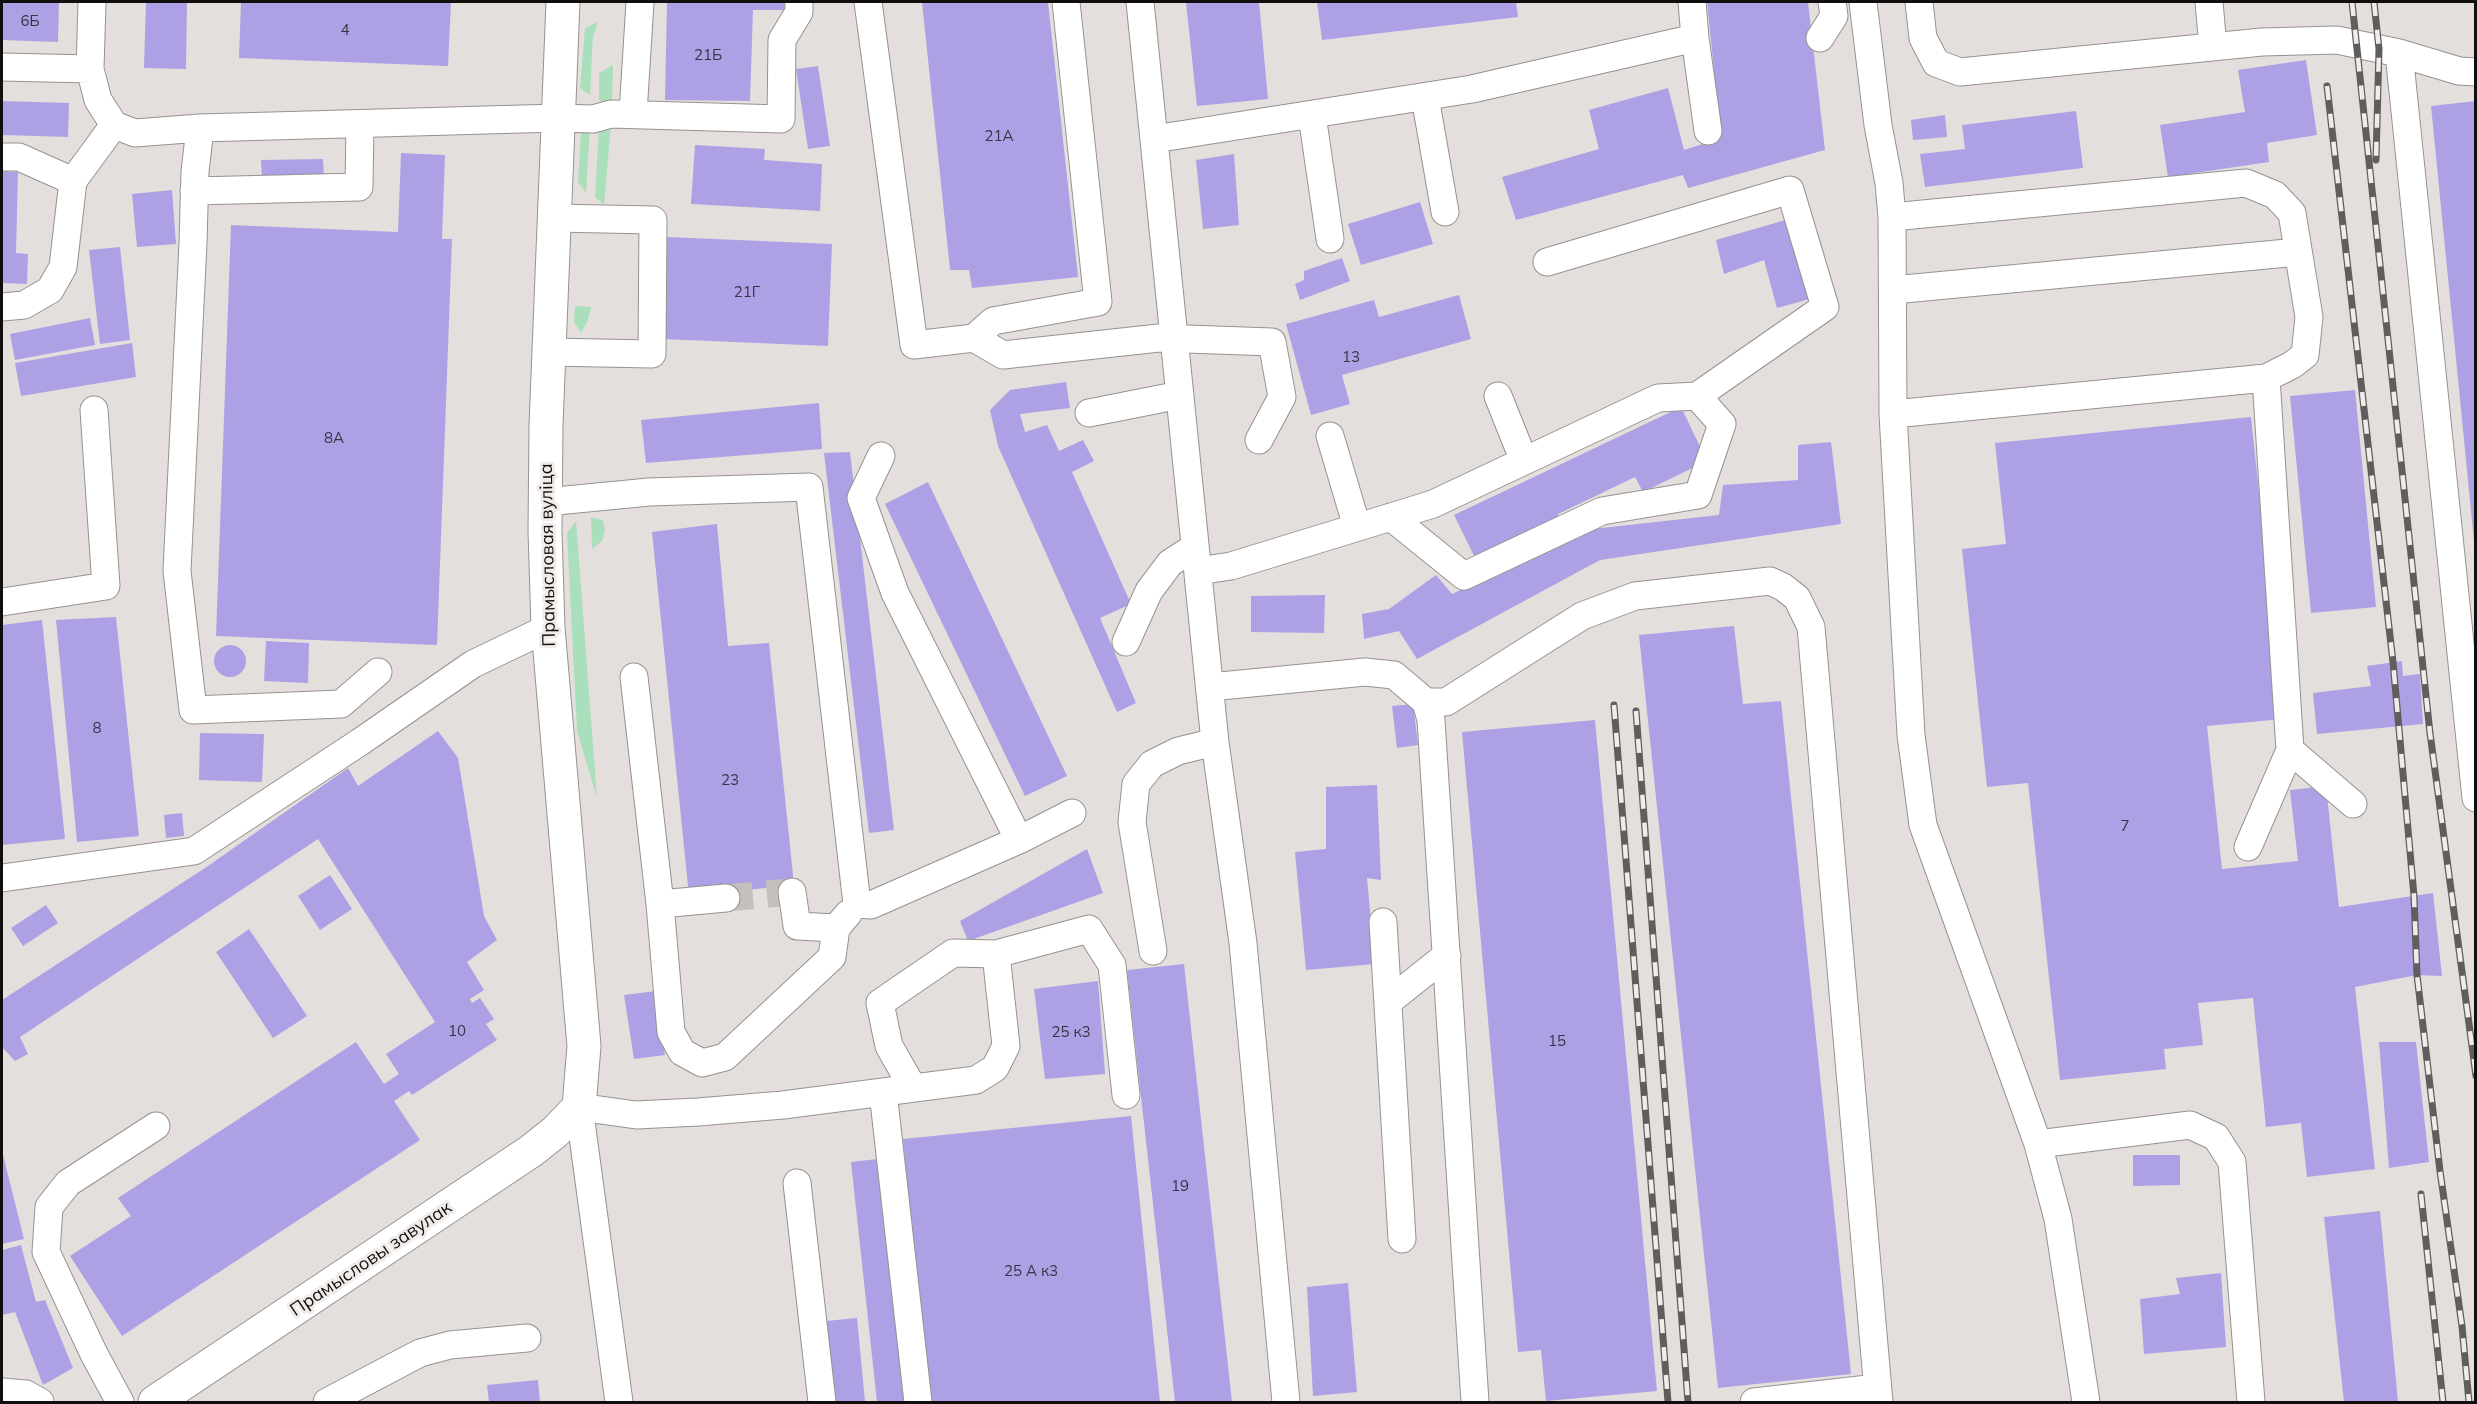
<!DOCTYPE html>
<html>
<head>
<meta charset="utf-8">
<style>
	body { margin:0 }
	#map { position:relative; width:2477px; height:1404px; overflow:hidden; background:#e4dfdd; font-family:Mulish,sans-serif }
	canvas { display:block }
	.frame { position:absolute; inset:0; border:3px solid #110f0e; pointer-events:none }
</style>
</head>
<body>
<div id="map">
<canvas width="2477" height="1404"></canvas>
<div class="frame"></div>
</div>
<script>
const ctx = document.querySelector('canvas').getContext('2d');
ctx.lineJoin = 'round';
function fill(path, color) { ctx.fillStyle = color; ctx.fill(path, 'evenodd'); }
const toPath = rows => new Path2D(rows.map(r => 'M' + r).join(''));
function trace(path, color, width, dash) { ctx.strokeStyle = color; ctx.lineWidth = width; ctx.lineCap = dash ? 'butt' : 'round'; ctx.setLineDash(dash || []); ctx.stroke(path); }
function drawText(font, color, halo, rows, align = 'center') {
  ctx.font = font + ' Mulish,sans-serif'; ctx.lineWidth = 6; ctx.setLineDash([]); ctx.textBaseline = 'middle'; ctx.strokeStyle = halo; ctx.fillStyle = color; for (const [text, x, y, turn = 0] of rows) {
    ctx.save(); ctx.translate(x, y); ctx.rotate((+turn || 0) * Math.PI / 180); ctx.textAlign = isNaN(turn) ? turn : align; if (halo) ctx.strokeText(text, 0, 0); ctx.fillText(text, 0, 0); ctx.restore();
  }
}
fill(toPath([
	[598,22,593,36,590,95,580,88,585,28],
	[613,65,612,101,599,101,599,73],
	[590,125,586,193,578,182,581,131],
	[611,125,604,205,595,197,599,127],
	[575,306,591,307,588,320,581,333,574,322],
	[591,517,603,520,605,530,602,541,592,549],
	[576,521,597,798,577,731,567,533]
]), '#aadfbb');
fill(toPath([
	[2,2,59,2,58,42,2,40],
	[146,2,187,2,186,69,144,68],
	[241,2,451,2,448,66,239,58],
	[667,2,785,2,784,10,753,10,750,101,665,100],
	[922,2,1048,2,1078,277,972,288,969,270,950,270],
	[1186,2,1259,2,1268,99,1197,106],
	[1317,2,1516,2,1518,17,1322,40],
	[1707,2,1808,2,1825,150,1688,188,1683,175,1516,220,1502,177,1599,149,1589,110,1668,88,1684,150,1721,138],
	[2306,60,2317,135,2267,143,2269,162,2168,177,2160,125,2245,112,2238,70],
	[818,66,830,146,808,149,796,69],
	[2,101,69,103,68,137,2,135],
	[2476,101,2476,541,2474,541,2431,106],
	[2076,111,2083,168,1925,187,1920,154,1965,149,1962,125],
	[1945,115,1947,137,1913,140,1911,120],
	[695,145,765,149,764,160,822,164,820,211,691,204],
	[401,153,445,155,442,239,452,239,437,645,216,636,231,225,398,232],
	[1234,154,1239,225,1203,229,1196,160],
	[323,159,324,178,262,178,261,160],
	[2,171,18,172,16,253,28,254,27,284,2,283],
	[172,190,176,244,137,247,132,194],
	[1420,202,1433,244,1361,265,1348,224],
	[1796,217,1817,297,1777,308,1764,260,1724,274,1716,240],
	[667,237,832,244,828,346,663,339],
	[120,247,130,340,100,344,89,250],
	[1342,258,1350,281,1300,300,1295,284,1304,280,1304,271],
	[1459,295,1471,339,1342,375,1350,404,1311,415,1286,324,1374,300,1379,317],
	[90,318,95,345,15,360,10,334],
	[132,343,136,377,21,396,15,363],
	[1066,382,1070,408,1020,414,1025,432,1047,425,1059,451,1083,440,1094,461,1072,472,1131,604,1100,618,1136,703,1117,712,998,446,990,410,1010,390],
	[2355,390,2376,607,2311,613,2290,396],
	[819,403,822,449,646,463,641,420],
	[1681,407,1707,461,1643,492,1635,477,1558,514,1562,524,1478,564,1454,515],
	[2251,417,2283,719,2207,726,2222,869,2298,861,2290,790,2326,786,2339,907,2433,893,2442,976,2417,975,2355,987,2375,1169,2307,1177,2301,1123,2266,1127,2253,998,2198,1003,2203,1045,2164,1049,2166,1069,2060,1080,2028,783,1987,787,1962,549,2006,544,1995,443],
	[1831,442,1841,524,1600,560,1417,659,1399,631,1364,639,1362,614,1389,609,1436,575,1452,594,1583,530,1719,515,1723,485,1798,480,1798,445],
	[850,452,894,830,869,833,824,453],
	[928,482,1067,776,1025,796,885,504],
	[717,524,728,646,769,643,794,885,689,896,652,532],
	[1325,595,1324,633,1251,632,1251,596],
	[116,617,139,836,77,842,56,620],
	[42,620,65,839,2,845,2,625],
	[1734,626,1743,704,1781,701,1851,1374,1718,1388,1639,635],
	[266,641,309,643,308,683,264,681],
	'214 661a16 16 0 1 1 32 0a16 16 0 1 1-32 0Z',
	[2402,661,2403,676,2420,674,2423,724,2317,734,2313,693,2371,686,2367,666],
	[1413,704,1418,745,1397,748,1392,706],
	[1595,720,1657,1391,1546,1401,1541,1350,1518,1352,1462,732],
	[438,731,458,758,484,916,497,940,467,962,484,990,470,999,472,1003,480,998,494,1019,486,1024,497,1040,412,1095,409,1091,394,1101,420,1140,122,1336,70,1256,131,1216,118,1198,356,1042,384,1084,399,1074,386,1054,435,1022,318,839,20,1037,28,1054,15,1061,2,1047,2,1000,205,868,348,768,358,786],
	[200,733,264,734,262,782,199,780],
	[1377,785,1381,880,1367,878,1375,964,1306,970,1295,852,1326,849,1326,787],
	[182,813,184,836,166,838,164,815],
	[1087,849,1103,893,968,941,960,921],
	[330,875,352,909,320,930,298,896],
	[46,905,58,923,23,946,11,928],
	[249,929,307,1016,273,1038,216,952],
	[1184,964,1232,1402,1175,1402,1127,970],
	[1098,981,1105,1074,1045,1079,1034,989],
	[656,991,665,1055,634,1059,624,995],
	[2379,1042,2416,1042,2429,1162,2389,1168],
	[1131,1116,1160,1402,928,1402,903,1139],
	[2,1151,24,1239,2,1244],
	[2133,1155,2180,1155,2180,1185,2133,1186],
	[886,1158,913,1402,877,1402,851,1162],
	[2380,1211,2398,1402,2344,1402,2324,1217],
	[21,1245,36,1302,45,1300,73,1368,43,1385,15,1312,2,1315,2,1250],
	[2221,1273,2226,1347,2144,1354,2140,1299,2180,1294,2176,1278],
	[1348,1283,1357,1392,1313,1396,1307,1287],
	[857,1318,865,1402,834,1402,826,1321],
	[538,1380,540,1402,489,1402,487,1385]
]), '#aea0e4');
trace(toPath([
	[726,898,792,892]
]), '#c4c0be', 27, [27, 14]);
const minor = toPath([
	[92,2,90,69,98,100,114,125,135,133,200,128,558,118,593,119,611,114,781,119,782,40,799,12,799,2],
	[868,2,914,345,974,338,993,321,1098,302,1066,2],
	[1140,2,1215,742,1243,943,1286,1402],
	[1863,2,1878,125,1889,183,1892,217,1893,414,1911,735,1923,825,2038,1144,2058,1219,2086,1402],
	[1919,2,1923,38,1936,63,1960,72,2262,42,2337,40,2399,53,2459,71,2476,72],
	[2209,2,2213,47],
	[1695,38,1708,131],
	[1820,38,1834,16,1832,2],
	[2399,53,2476,798],
	[2,67,90,69],
	[1425,97,1445,212],
	[633,114,640,2],
	[1312,115,1330,239],
	[200,128,195,172,193,243,177,571,193,710,341,704,378,672],
	[1154,139,1472,89,1695,38,1692,2],
	[2,157,19,157,73,181],
	[194,191,359,187,360,124],
	[1892,217,2246,183,2275,195,2292,213,2309,317,2305,355,2292,365,2266,378,1893,414],
	[1547,262,1790,190,1825,307,1697,396],
	[1893,290,2298,252],
	[2,307,24,305,50,290,63,267,73,181,114,125],
	[974,338,1003,355,1159,338,1272,342,1282,397,1259,440],
	[549,352,652,354,653,220,554,218],
	[2266,378,2290,750,2353,804],
	[1498,396,1524,461],
	[1089,413,1180,395],
	[1330,436,1357,527],
	[546,502,649,492,809,487,857,904,871,905,1019,840,895,593,861,498,881,456],
	[1198,571,1231,566,1391,517,1433,504,1658,398,1697,396,1722,424,1698,495,1602,511,1464,576,1391,517],
	[2,602,106,586,94,410],
	[1126,642,1149,591,1170,563,1195,547],
	[634,677,660,904,726,898],
	[1210,687,1365,672,1394,675,1426,702,1431,720,1475,1402],
	[1426,702,1446,702,1582,616,1635,596,1770,581,1783,587,1797,598,1811,627,1879,1402],
	[1019,840,1072,813],
	[2248,847,2290,750],
	[2,878,194,851,360,742,473,664,548,628],
	[792,892,797,926,836,928,848,914],
	[660,904,671,1032,682,1052,702,1063,725,1057,832,957,836,928],
	[1383,922,1402,1239],
	[1153,951,1132,822,1136,784,1152,764,1178,751,1215,742],
	[1388,1002,1447,955],
	[913,1088,889,1046,880,1003,953,953,996,954],
	[883,1092,918,1402],
	[2038,1144,2190,1125,2216,1137,2232,1162,2251,1402],
	[797,1183,822,1402],
	[2,1392,26,1394,40,1402],
	[120,1402,94,1354,46,1252,49,1207,68,1183,156,1126],
	[327,1402,420,1353,450,1345,527,1338],
	[619,1402,579,1107,636,1115,698,1112,783,1105,976,1080,995,1068,1006,1046,996,954,1089,929,1112,965,1126,1095],
	[1754,1402,1877,1388]
]);
const major = toPath([
	[155,1402,531,1151,555,1132,579,1107,584,1046,548,628,545,531,546,425,563,2]
]);
trace(minor, '#979290', 29);
trace(major, '#979290', 35);
trace(minor, '#fff', 27);
trace(major, '#fff', 33);
const rail = toPath([
	[2352,2,2430,733,2476,1076],
	[2374,2,2379,49,2376,160],
	[2327,86,2393,662,2414,896,2417,975,2440,1171,2462,1326,2469,1402],
	[1614,705,1668,1402],
	[1636,711,1688,1402],
	[2421,1194,2443,1402]
]);
trace(rail, '#605d5c', 7);
trace(rail, '#f1ecea', 4.5, [14]);
drawText('15px', '#383344', null, [
	["6Б",30,21],
	["4",345,30],
	["21Б",708,55],
	["21А",999,136],
	["21Г",747,292],
	["13",1351,357],
	["8А",334,438],
	["8",97,728],
	["23",730,780],
	["7",2125,826],
	["10",457,1031],
	["25 к3",1071,1032],
	["15",1557,1041],
	["19",1180,1186],
	["25 А к3",1031,1271]
]);
drawText('18px', '#110f0e', '#f1ecea', [
	["Прамысловая вуліца",548,555,-91],
	["Прамысловы завулак",371,1259,-34]
]);
</script>
</body>
</html>
